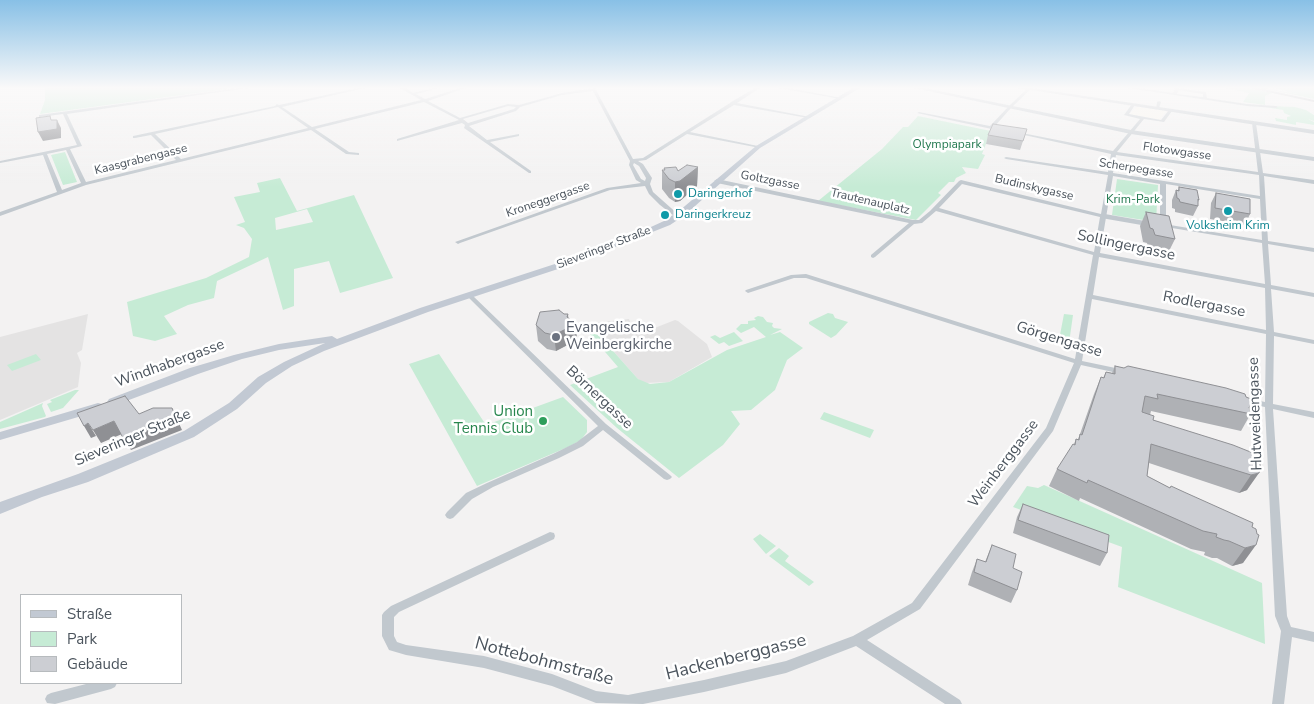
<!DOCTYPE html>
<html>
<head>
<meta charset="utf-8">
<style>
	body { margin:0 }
	#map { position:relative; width:1314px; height:704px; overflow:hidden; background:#f3f2f2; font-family:"Nunito Sans",sans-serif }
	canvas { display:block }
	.legend { position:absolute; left:20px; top:594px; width:162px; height:90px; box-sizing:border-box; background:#fff; border:1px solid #b7bbbe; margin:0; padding:6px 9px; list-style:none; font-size:15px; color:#4b545d }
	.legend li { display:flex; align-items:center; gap:10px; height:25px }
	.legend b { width:25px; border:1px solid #b7bbbe }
</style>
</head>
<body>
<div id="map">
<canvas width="1314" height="704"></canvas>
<ul class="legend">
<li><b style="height:6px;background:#c2c9d3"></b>Straße</li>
<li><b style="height:14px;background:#c6ebd5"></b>Park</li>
<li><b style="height:14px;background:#ccced3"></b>Gebäude</li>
</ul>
</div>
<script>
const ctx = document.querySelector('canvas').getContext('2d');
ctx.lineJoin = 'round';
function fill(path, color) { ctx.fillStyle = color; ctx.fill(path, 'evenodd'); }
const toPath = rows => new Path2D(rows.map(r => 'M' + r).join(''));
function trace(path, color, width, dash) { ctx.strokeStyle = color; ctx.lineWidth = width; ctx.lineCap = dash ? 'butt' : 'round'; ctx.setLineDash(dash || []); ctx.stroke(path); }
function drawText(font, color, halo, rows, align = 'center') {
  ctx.font = font + ' "Nunito Sans",sans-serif'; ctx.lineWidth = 5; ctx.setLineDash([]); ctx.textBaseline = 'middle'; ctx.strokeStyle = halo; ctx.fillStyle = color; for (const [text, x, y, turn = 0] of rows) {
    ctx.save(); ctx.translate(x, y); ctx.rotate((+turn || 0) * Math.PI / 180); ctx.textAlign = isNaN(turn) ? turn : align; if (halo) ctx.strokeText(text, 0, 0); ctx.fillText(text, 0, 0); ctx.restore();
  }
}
fill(toPath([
	[1137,107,1166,111,1159,120,1130,114]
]), '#fbf7ee');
fill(toPath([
	[88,314,82,350,77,353,81,363,78,387,0,420,0,337],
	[629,319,631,325,638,325,635,327,638,330,648,326,652,329,675,320,678,321,707,344,712,357,669,382,643,383,638,379,590,325,593,323]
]), '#e4e3e3');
fill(toPath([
	[45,88,227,88,227,89,40,114,45,100],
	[1226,88,1249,88,1272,93,1265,96,1265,105,1243,102,1249,93],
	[1262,88,1297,94,1313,98,1273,88,1314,88,1314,99],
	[1269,106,1295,107,1306,110,1314,115,1314,121,1308,119,1314,122,1314,125,1296,122,1296,125,1276,121,1275,118,1287,120,1287,117,1291,116,1284,113,1283,110,1265,107],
	[918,116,991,131,982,154,985,155,978,169,962,167,966,173,956,178,954,182,949,182,938,193,941,195,916,220,818,201,882,149,903,127,908,127],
	[65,152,77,182,63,185,51,155],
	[280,178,297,211,354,195,393,278,340,293,329,261,294,269,294,306,283,310,268,257,217,281,214,298,188,305,164,316,177,334,155,341,133,336,127,302,206,278,249,257,252,239,244,228,236,225,245,222,234,197,260,192,257,183],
	[307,209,313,222,276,230,275,218],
	[1117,179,1158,185,1156,222,1112,215],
	[828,313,833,314,835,318,848,322,836,335,831,338,809,324,809,322],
	[1064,314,1073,315,1069,343,1059,340],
	[758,316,763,317,767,322,773,323,772,326,774,328,782,329,770,335,780,332,803,348,787,360,775,390,751,410,731,411,740,424,723,445,679,478,617,428,570,385,618,367,582,325,590,325,638,379,650,384,669,382,727,350,766,337,754,327,741,333,736,329,741,324,748,324,748,321,756,320,754,318],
	[734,332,743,341,729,346,724,342,719,344,710,337,715,335,720,338],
	[36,354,41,360,12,371,7,365],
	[439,354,486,425,563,397,587,420,587,432,581,440,568,447,477,486,409,364],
	[75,390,79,390,63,408,51,412,47,404,52,402,50,400],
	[43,403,42,406,46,416,45,417,0,429,0,422],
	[824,412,874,430,870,438,820,419],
	[1044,485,1262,583,1265,644,1118,587,1122,547,1013,507,1027,486,1038,488],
	[760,534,776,546,766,554,753,539],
	[779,548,789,556,785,561,814,582,809,586,769,556]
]), '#c6ebd5');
trace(toPath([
	[1103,216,1149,224]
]), '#c1c8ce', 4.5);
fill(toPath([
	[238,88,248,88,67,114,82,146,70,149,86,182,176,160,151,135,135,138,133,138,133,136,275,106,277,104,279,105,358,88,365,88,282,107,312,127,421,100,400,88,405,88,413,93,433,88,440,88,416,94,425,99,460,88,466,88,428,101,460,118,508,104,519,105,562,93,595,88,633,159,643,158,730,103,731,102,755,88,760,88,737,103,810,117,808,118,734,105,690,132,758,146,760,146,760,148,687,134,646,160,638,161,643,164,652,178,650,184,653,192,680,216,680,218,678,219,660,205,649,194,645,186,610,190,460,243,458,244,455,242,607,188,641,183,636,180,629,165,630,161,593,91,562,95,520,107,516,111,469,126,487,140,519,134,519,136,490,142,531,171,531,173,529,173,464,128,465,125,462,123,397,141,397,139,459,120,424,102,315,129,349,152,359,153,359,155,346,154,311,130,86,185,0,216,0,212,57,192,43,155,0,163,0,161,77,145,63,114,40,117,39,117,39,115,238,88],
	[508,106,516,107,514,109,468,123,463,119,508,106],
	[278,107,308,128,181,159,155,134,278,107],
	[66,150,81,183,62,190,47,154,66,150],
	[634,163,639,166,646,178,645,181,641,179,633,165,634,163],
	[779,88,788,88,842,98,840,99,779,88],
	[1028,88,1032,88,1011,108,994,127,1003,129,1003,131,1001,131,917,113,919,112,990,126,1009,106,1028,88],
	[1128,88,1138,88,1173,93,1175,88,1177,88,1206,92,1207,98,1247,104,1276,106,1278,107,1276,108,1247,106,1128,88],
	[1178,90,1203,94,1203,97,1177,94,1178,90],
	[1159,101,1161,102,1159,108,1156,109,1157,102,1159,101],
	[1132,104,1135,105,1129,114,1161,120,1169,110,1172,111,1164,122,1144,119,1117,152,1258,172,1252,123,1254,122,1256,123,1263,173,1314,180,1314,184,1264,176,1268,241,1314,248,1314,252,1268,244,1271,285,1314,293,1314,297,1271,289,1274,332,1314,340,1314,344,1274,336,1273,404,1314,412,1314,418,1273,409,1287,616,1291,627,1314,632,1314,642,1292,637,1284,704,1272,704,1281,631,1275,616,1274,596,1265,407,1239,402,1238,400,1242,397,1265,402,1266,334,1092,299,1082,361,1125,370,1126,372,1122,374,1081,365,1053,431,920,609,867,640,960,700,962,704,945,704,856,646,786,673,704,692,643,704,596,703,552,686,484,668,406,655,389,650,382,636,382,615,384,612,391,606,550,532,554,533,555,536,554,539,399,612,394,617,394,636,397,642,406,645,484,656,552,674,596,691,628,695,704,680,786,661,853,636,912,603,1046,428,1074,363,806,278,794,278,748,293,745,291,746,290,791,275,806,274,1075,359,1093,255,936,211,922,223,914,224,875,257,873,258,871,257,871,255,909,223,717,183,714,181,717,179,913,220,919,220,930,211,959,181,961,180,1101,214,1108,175,1006,159,1004,158,1006,157,1108,172,1111,154,1015,133,1017,132,1113,151,1140,119,1124,115,1132,104],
	[1116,155,1259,175,1260,196,1113,173,1116,155],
	[1113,176,1160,184,1160,222,1166,227,1262,243,1265,284,1100,253,1113,176],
	[962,184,1100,217,1094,252,939,208,962,184],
	[1166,184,1260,199,1262,240,1170,225,1166,221,1166,184],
	[1099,257,1265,288,1266,330,1093,295,1099,257],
	[470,294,472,295,606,424,670,475,672,477,670,479,667,480,664,479,603,430,583,446,559,458,493,487,472,499,453,518,450,519,447,518,445,515,447,512,466,493,487,483,553,454,577,442,598,426,468,297,467,296,470,294],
	[90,683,117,683,115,687,111,689,55,704,47,703,45,699,47,695,51,693,90,683]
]), '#c1c8ce');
fill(toPath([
	[914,88,924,88,1131,130,1314,157,1314,161,1131,134,914,88],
	[1018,88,1031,88,1314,130,1314,134,1018,88]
]), '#c1c8ce');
fill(toPath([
	[853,88,860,88,760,148,685,215,670,225,567,266,428,312,324,351,292,366,266,383,237,409,194,437,88,482,42,497,0,514,0,502,78,474,184,431,229,403,258,377,284,362,325,343,279,350,242,359,198,374,113,406,109,405,107,402,109,399,190,368,234,355,279,344,332,336,337,339,420,308,561,262,640,232,664,221,679,211,756,146,853,88],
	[98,403,102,404,104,407,102,410,0,440,0,432,98,403]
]), '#c2c9d3');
trace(toPath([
	[1254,88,1314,101]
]), '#b4b7bb', 2);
fill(toPath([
	[1027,129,1020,150,986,144,988,135],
	[698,167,697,186,680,201,675,202,669,198,662,189,662,170,664,170,664,168,678,171],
	[1179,187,1199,200,1198,202,1198,206,1193,216,1175,212,1175,209,1172,208,1172,200,1176,190,1178,190],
	[1216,193,1250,214,1245,225,1210,219,1211,203],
	[1146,212,1175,239,1168,253,1149,250,1147,243,1143,242,1140,226],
	[568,318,577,340,556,351,547,349,538,341,536,325],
	[1115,366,1246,397,1254,408,1241,431,1151,411,1150,415,1153,420,1258,458,1247,490,1239,493,1149,463,1147,476,1170,488,1253,523,1243,563,1232,566,1217,558,1212,558,1204,555,1205,552,1191,549,1080,498,1079,501,1049,486,1057,469,1074,444,1076,439,1078,439,1080,434,1094,394,1101,377,1103,378,1106,372,1112,373],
	[1023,504,1107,553,1100,566,1013,533,1017,517],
	[992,545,1013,568,1017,590,1011,603,968,585,972,572,977,559,985,562]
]), '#afb1b5');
fill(toPath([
	[57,120,61,128,61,138,43,141,38,132],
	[698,167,697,186,680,201,675,202,675,182],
	[568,314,569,327,576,324,577,340,556,351,554,335],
	[172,408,182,430,131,450,123,438],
	[114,421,122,434,101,443,93,430],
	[88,423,96,436,91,438,84,426],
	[1259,473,1247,490,1239,493,1251,475],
	[1256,545,1243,563,1232,566,1245,548]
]), '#8f9094');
const building = toPath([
	[50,116,51,120,57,120,57,129,38,132,36,118,50,116],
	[993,124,1027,129,1023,141,988,135,993,124],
	[687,165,698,167,680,181,675,182,669,179,662,170,665,170,664,168,676,167,678,171,687,165],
	[1179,187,1197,190,1199,200,1198,199,1198,206,1180,202,1179,199,1177,198,1176,190,1179,191,1179,187],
	[1216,193,1250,199,1250,214,1215,208,1216,193],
	[1146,212,1169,216,1175,239,1155,235,1153,229,1150,228,1146,212],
	[559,310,564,314,568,314,567,317,576,324,554,335,545,333,536,325,540,312,559,310],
	[1115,366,1124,368,1128,366,1226,388,1245,394,1246,397,1251,399,1254,408,1249,407,1251,414,1157,394,1158,399,1145,396,1142,412,1154,416,1153,420,1233,445,1253,453,1258,458,1261,467,1259,473,1251,475,1151,444,1147,476,1170,488,1171,486,1184,492,1253,523,1252,527,1256,529,1257,534,1259,535,1256,545,1245,548,1229,541,1224,540,1216,537,1217,534,1203,531,1088,480,1087,483,1057,469,1073,444,1075,445,1076,439,1079,440,1080,434,1082,435,1101,377,1104,378,1106,372,1115,374,1115,366],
	[125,396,139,414,153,408,172,408,176,417,123,438,114,421,93,430,88,423,84,426,77,413,125,396],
	[1023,504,1109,535,1107,553,1018,520,1023,504],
	[992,545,1016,554,1013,568,1022,572,1017,590,974,572,977,559,986,562,992,545]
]);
fill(building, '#ccced3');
trace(building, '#8f9094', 1);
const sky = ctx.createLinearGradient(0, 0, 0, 187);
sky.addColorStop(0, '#88c0e6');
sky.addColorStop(0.47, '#faf9f9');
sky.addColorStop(1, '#faf9f900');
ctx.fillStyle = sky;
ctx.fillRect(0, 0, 1314, 187);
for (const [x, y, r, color] of [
	[678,194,5,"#0f9aa8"],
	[1228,211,5,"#0f9aa8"],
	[665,215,5,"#0f9aa8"],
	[556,337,5,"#6b7280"],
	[543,421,5,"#2e9e5b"]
]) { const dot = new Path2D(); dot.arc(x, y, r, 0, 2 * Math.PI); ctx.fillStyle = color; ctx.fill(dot); trace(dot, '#fff', 2); }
drawText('12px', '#22784f', '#fff', [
	["Olympiapark",947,145],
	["Krim-Park",1133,200]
]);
drawText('12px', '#4b545d', '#fff', [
	["Flotowgasse",1177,152,8],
	["Kaasgrabengasse",141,160,-14],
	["Scherpegasse",1136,169,9],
	["Goltzgasse",770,181,11],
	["Budinskygasse",1034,188,13],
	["Kroneggergasse",548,200,-19],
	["Trautenauplatz",870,202,13],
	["Sieveringer Straße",604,248,-21]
]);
drawText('12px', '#0d838f', '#fff', [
	["Daringerhof",688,194],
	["Daringerkreuz",675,215],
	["Volksheim Krim",1228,226,"center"]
], 'left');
drawText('15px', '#4b545d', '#fff', [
	["Sollingergasse",1126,246,12],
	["Rodlergasse",1204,305,11],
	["Görgengasse",1059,340,17],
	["Windhabergasse",170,364,-20],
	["Börnergasse",599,398,43],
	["Hutweidengasse",1256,414,-92],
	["Sieveringer Straße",133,438,-23],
	["Weinberggasse",1004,464,-53]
]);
drawText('15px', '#5b616d', '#fff', [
	["Evangelische",566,328],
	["Weinbergkirche",566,345]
], 'left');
drawText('15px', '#27864d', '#fff', [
	["Union",533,412],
	["Tennis Club",533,429]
], 'right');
drawText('18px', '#4b545d', '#fff', [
	["Hackenberggasse",736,658,-14],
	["Nottebohmstraße",544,662,15]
]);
</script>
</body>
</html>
